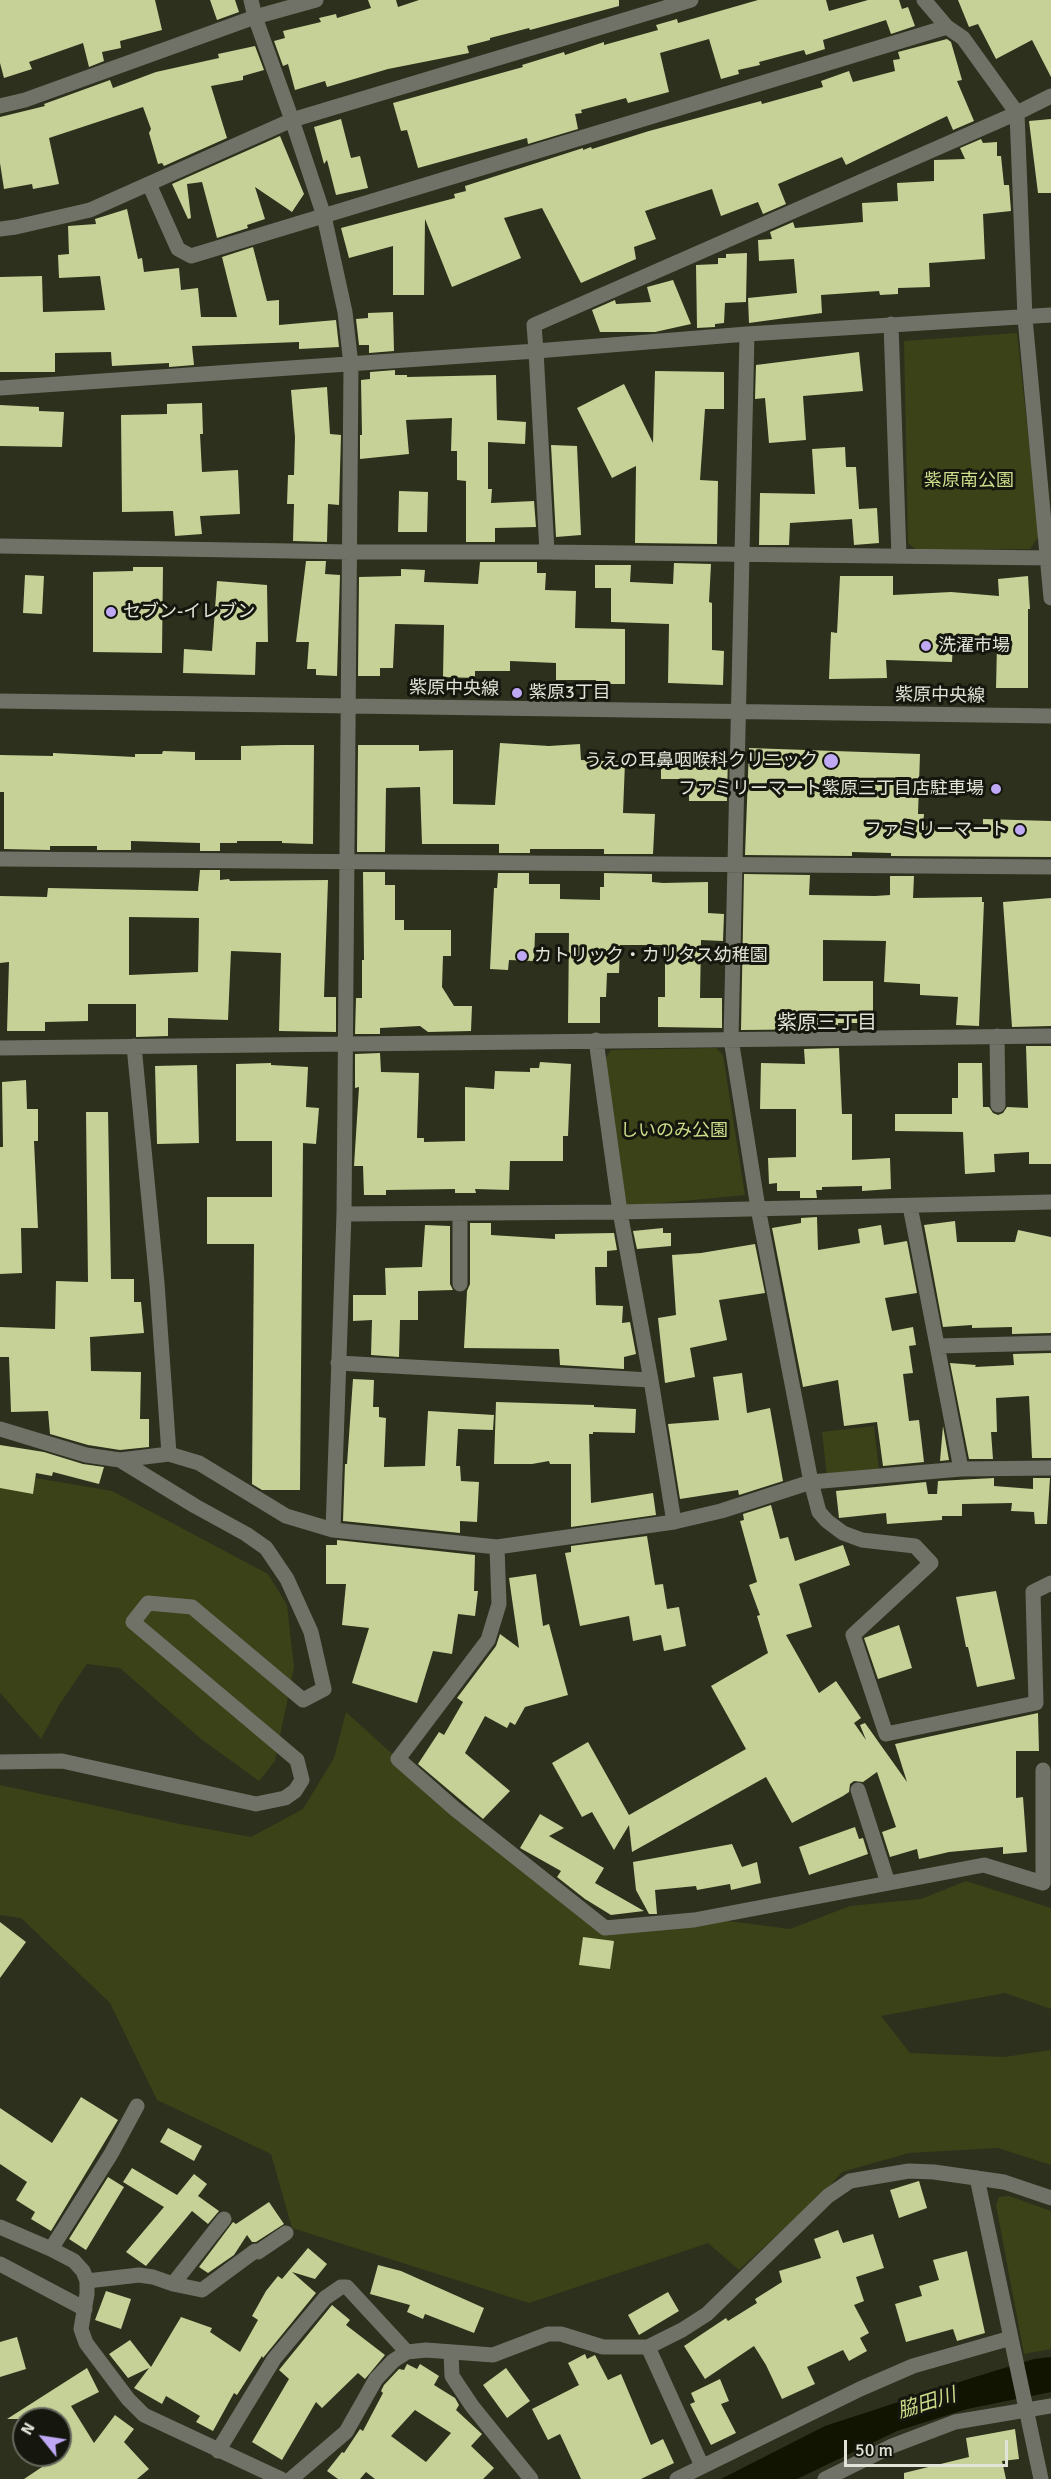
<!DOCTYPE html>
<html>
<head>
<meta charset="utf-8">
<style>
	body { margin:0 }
	#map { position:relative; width:1051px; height:2479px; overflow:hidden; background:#2c301c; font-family:Signika,sans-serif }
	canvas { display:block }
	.north { position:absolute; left:12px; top:2407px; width:60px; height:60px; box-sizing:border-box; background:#15170e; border:2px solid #66695e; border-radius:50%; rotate:300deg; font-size:16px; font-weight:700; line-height:24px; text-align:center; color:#e0e3d6 }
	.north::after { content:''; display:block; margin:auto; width:21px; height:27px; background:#bfa8f4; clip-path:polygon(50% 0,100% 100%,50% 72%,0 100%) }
	.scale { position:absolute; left:844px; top:2440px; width:164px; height:27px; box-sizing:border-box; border:3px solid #e0e3d6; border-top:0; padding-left:8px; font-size:18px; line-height:21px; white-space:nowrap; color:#e0e3d6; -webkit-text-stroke:4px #15170e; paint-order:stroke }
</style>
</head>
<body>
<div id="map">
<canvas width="1051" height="2479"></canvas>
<div class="north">N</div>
<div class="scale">50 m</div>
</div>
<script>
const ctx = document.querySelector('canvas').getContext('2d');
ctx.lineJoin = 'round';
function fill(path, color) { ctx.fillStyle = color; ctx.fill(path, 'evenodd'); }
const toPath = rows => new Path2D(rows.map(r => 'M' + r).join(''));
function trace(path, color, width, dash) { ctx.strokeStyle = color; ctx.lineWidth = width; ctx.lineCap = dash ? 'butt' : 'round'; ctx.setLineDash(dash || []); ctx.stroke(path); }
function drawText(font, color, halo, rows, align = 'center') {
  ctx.font = font + ' Signika,"Noto Sans JP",sans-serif'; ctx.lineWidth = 6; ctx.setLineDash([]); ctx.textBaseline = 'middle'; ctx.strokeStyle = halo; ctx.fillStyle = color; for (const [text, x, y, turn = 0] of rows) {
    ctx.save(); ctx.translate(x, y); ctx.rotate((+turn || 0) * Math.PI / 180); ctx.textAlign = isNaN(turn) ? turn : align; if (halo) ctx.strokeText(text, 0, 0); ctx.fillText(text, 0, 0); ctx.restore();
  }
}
fill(toPath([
	[1017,333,1039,536,1030,549,916,550,908,543,904,341],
	[716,1048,723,1055,745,1195,622,1207,605,1059,611,1050],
	[874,1426,879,1470,827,1477,822,1432],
	[0,1472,112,1491,268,1574,287,1605,294,1667,275,1761,259,1781,201,1739,120,1668,87,1664,59,1705,41,1739,0,1693],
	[346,1712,442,1799,560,1894,614,1923,713,1919,790,1929,850,1906,921,1899,966,1881,1051,1908,1051,2009,1005,1993,881,2016,910,2053,1004,2057,1051,2050,1051,2165,998,2148,909,2153,842,2172,824,2192,739,2270,708,2243,529,2303,292,2228,271,2154,157,2100,110,2003,21,1918,0,1915,0,1785,180,1824,251,1837,303,1809,334,1758],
	[1009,2196,1051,2211,1051,2349,1024,2354,996,2205,999,2197]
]), '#3b4218');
fill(toPath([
	[1051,2357,1051,2392,967,2409,897,2431,797,2479,721,2479,825,2426,978,2376,1034,2359]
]), '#101400');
fill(toPath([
	[0,0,155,0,162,30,120,41,121,48,102,52,104,61,89,67,83,43,29,62,32,69,4,78,0,63],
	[210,0,235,0,239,12,217,20],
	[368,0,396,0,398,7,419,0,619,0,619,6,530,30,529,28,490,38,490,40,467,46,469,53,388,69,327,87,325,81,295,90,288,64,283,66,274,41,285,38,283,31,321,22,319,18,336,14,337,18,371,8],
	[758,0,826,0,829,11,868,0,899,0,902,9,908,7,915,26,891,34,886,20,823,40,825,49,806,55,804,50,759,62,760,65,738,70,739,74,721,79,709,39,660,53,669,92,628,103,626,98,581,110,582,113,575,114,578,129,528,144,527,138,418,168,407,130,401,131,393,103,523,67,522,65,564,52,565,55,604,42,604,45,658,30,656,25,677,19,678,23],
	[958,0,1051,0,1051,77,1032,40,996,59,978,24,969,27],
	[947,39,951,42,962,80,957,81,974,121,953,130,947,116,846,165,842,157,778,184,786,204,763,214,758,202,721,216,712,189,645,211,656,239,634,247,636,259,581,283,542,208,504,218,521,258,452,287,425,219,424,295,393,295,393,246,349,258,341,228,455,198,454,194,466,191,465,186,583,148,583,150,591,147,592,149,649,131,761,101,762,104,823,87,821,81,849,71,853,82,895,71,893,60,900,59,898,52],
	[255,46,264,70,243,76,243,80,211,86,227,138,164,166,162,163,158,164,149,133,151,129,143,107,49,138,59,184,33,189,32,184,4,189,0,163,0,117,45,106,44,104,110,80,113,88,156,72,219,58,218,54],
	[341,119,351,158,360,156,368,188,336,195,327,160,324,164,314,127],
	[1051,119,1051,193,1038,193,1029,121],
	[280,136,304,194,292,212,255,187,265,219,247,225,248,228,217,238,202,182,187,184,191,218,188,219,172,184],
	[981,139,983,143,997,142,997,156,1001,156,1004,185,1009,185,1011,211,983,214,985,259,929,263,930,287,898,288,898,294,880,295,879,291,821,295,822,313,749,323,748,298,797,293,794,259,759,261,758,240,772,239,770,232,793,222,795,228,863,222,862,203,898,201,897,183,934,181,934,160,965,159,960,148],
	[127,209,138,259,142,258,144,272,179,268,181,290,198,288,201,317,237,317,222,257,253,247,267,301,279,300,279,325,336,320,339,347,299,349,299,342,192,346,194,365,169,367,169,363,112,366,111,352,55,353,55,372,0,372,0,277,42,276,43,312,105,310,100,276,59,278,58,255,69,254,68,226,96,224,95,219],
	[747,253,746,302,725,303,724,323,715,324,715,327,697,328,696,265,718,264,718,258,726,258,726,254],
	[673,280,691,324,655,332,600,332,592,310,615,300,616,304,651,302,647,287],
	[393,312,394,351,369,353,369,345,359,345,356,319,368,318,368,313],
	[859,352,863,391,803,396,806,440,769,443,765,398,755,399,756,365],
	[395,370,395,375,407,375,407,377,496,375,497,420,526,422,525,444,488,442,488,489,492,489,491,503,534,501,536,527,495,528,495,542,466,542,466,481,457,480,457,451,451,451,452,418,406,420,409,454,360,459,360,435,362,435,361,380,370,379,370,372],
	[655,371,724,372,724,409,705,409,700,480,718,481,717,544,635,543,636,466,612,478,577,408,624,384,653,443],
	[327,387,330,434,341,435,339,505,328,504,327,542,293,541,294,504,287,504,288,475,294,475,295,437,291,390],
	[202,403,203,434,200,434,202,472,238,470,240,514,200,516,202,534,175,536,173,511,122,512,121,415,167,414,167,404],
	[0,405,39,407,39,411,64,412,62,447,0,446],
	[551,445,577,446,581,535,556,537],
	[845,447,846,467,856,467,859,509,877,508,879,543,854,545,852,519,790,523,789,545,759,545,760,493,815,494,812,449],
	[399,491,428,492,427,532,398,532],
	[306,561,326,561,325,574,340,575,337,676,316,675,316,669,307,669,309,642,296,642],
	[480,562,537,562,537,573,546,573,545,590,576,591,575,628,625,629,625,684,595,684,596,680,556,680,556,663,510,661,510,671,475,671,475,678,443,677,444,625,395,624,393,668,380,668,380,676,358,676,359,577,401,576,401,569,425,570,424,582,478,584],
	[674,563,711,564,709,602,712,603,712,650,724,651,723,685,668,683,669,624,611,622,611,588,595,588,595,565,631,565,630,582,673,584],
	[133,567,163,567,162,653,93,652,93,572,133,571],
	[25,575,44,576,42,614,23,613],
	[840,576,893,576,893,595,951,592,999,596,998,579,1028,576,1030,609,1028,609,1028,688,996,688,997,645,953,643,952,662,886,660,887,678,829,679,831,632,837,633],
	[217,581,267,585,268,642,256,642,255,675,183,673,184,649,212,651],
	[500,743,549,746,580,744,581,760,625,762,623,813,655,814,653,854,604,854,604,849,530,849,530,853,499,853,499,844,422,844,420,787,386,788,385,852,357,852,358,745,419,745,419,751,453,750,453,804,495,805],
	[284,745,314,745,313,844,282,843,282,841,237,841,237,843,220,843,220,851,200,851,200,843,131,841,131,850,97,850,97,846,50,846,50,850,4,849,4,792,0,792,0,755,53,756,53,753,135,757,135,754,162,754,163,751,195,752,195,760,241,760,241,746],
	[749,748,920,754,918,814,924,814,923,826,983,825,983,819,1051,821,1051,857,891,856,891,853,852,852,852,856,745,855],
	[661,752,728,753,727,801,689,801,689,779,661,779],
	[200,870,220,870,220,880,229,879,230,881,328,880,324,997,336,997,336,1032,279,1031,281,953,231,951,228,1020,168,1018,168,1036,136,1037,136,1004,88,1004,88,1021,45,1022,45,1031,7,1031,9,962,0,963,0,896,47,897,48,888,198,891],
	[129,917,199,918,198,972,129,975],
	[363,872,385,872,385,885,395,885,395,920,404,920,404,930,451,930,451,956,443,956,442,987,454,1006,472,1006,471,1031,428,1032,420,1026,380,1028,380,1034,355,1034,356,998,362,998,362,960,364,960],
	[498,873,529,873,529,884,560,884,560,899,600,900,600,887,604,887,604,873,652,874,652,882,663,883,708,882,708,913,724,914,723,941,701,940,700,998,722,998,722,1028,658,1027,658,997,665,997,665,945,620,945,619,973,607,973,606,997,600,997,600,1023,568,1023,569,933,535,933,534,961,509,960,508,970,490,969,494,888,497,888],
	[744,874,810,875,809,895,875,896,890,895,890,876,914,876,913,898,982,897,982,902,984,902,979,1026,956,1025,958,997,920,995,920,984,884,982,886,941,823,940,823,981,873,981,873,1023,838,1023,838,1029,741,1030],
	[1051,898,1051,1026,1012,1027,1003,902],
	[1026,1046,1051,1046,1051,1164,1029,1164,1029,1152,994,1154,995,1172,965,1174,963,1132,895,1131,895,1114,952,1114,952,1098,958,1098,958,1063,982,1063,983,1107,989,1107,993,1113,998,1115,1003,1113,1007,1107,1028,1108],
	[839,1048,842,1114,852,1114,852,1160,890,1158,891,1189,862,1191,862,1186,822,1187,822,1190,816,1190,817,1198,800,1198,800,1191,777,1191,777,1183,769,1184,768,1158,796,1157,796,1109,760,1109,761,1063,805,1064,804,1049],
	[380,1053,381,1072,419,1073,417,1138,424,1138,424,1142,465,1141,465,1087,494,1089,495,1071,530,1072,530,1068,539,1068,540,1062,571,1064,568,1136,563,1136,563,1161,510,1161,509,1190,475,1189,476,1193,455,1193,455,1189,386,1190,386,1195,364,1195,363,1166,354,1166,359,1087,355,1088,355,1054],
	[271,1063,271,1065,308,1067,306,1107,319,1108,316,1144,303,1143,300,1490,262,1490,252,1484,254,1244,207,1244,207,1197,272,1197,272,1141,236,1141,236,1064],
	[197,1065,199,1143,157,1144,155,1066],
	[26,1080,27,1109,38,1109,38,1141,34,1141,38,1228,21,1228,22,1273,0,1274,0,1147,3,1147,2,1082],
	[86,1112,108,1112,111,1279,134,1279,134,1302,141,1302,144,1333,90,1337,91,1371,141,1372,140,1419,149,1419,149,1447,120,1450,88,1445,50,1434,48,1411,11,1412,9,1357,0,1357,0,1327,55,1329,56,1281,88,1282],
	[817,1217,818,1250,860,1243,858,1229,881,1225,884,1245,907,1241,917,1293,885,1298,892,1331,913,1327,916,1345,909,1346,913,1373,903,1374,909,1421,919,1420,924,1462,883,1466,877,1422,844,1426,838,1380,803,1387,772,1228,801,1223,801,1218],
	[955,1221,957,1242,1015,1242,1018,1230,1051,1237,1051,1333,1012,1334,1012,1327,972,1328,972,1325,943,1327,924,1225],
	[470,1223,491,1223,491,1235,555,1239,555,1234,614,1233,617,1250,607,1251,607,1267,595,1267,596,1305,623,1306,622,1323,630,1322,636,1354,624,1357,624,1369,560,1365,559,1349,464,1348,467,1291,470,1284],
	[425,1225,450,1226,450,1284,453,1290,418,1291,418,1320,400,1320,399,1357,371,1355,372,1320,353,1321,353,1295,386,1295,385,1268,422,1267],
	[663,1228,663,1233,671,1233,671,1246,637,1249,633,1231],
	[755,1244,765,1293,719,1300,727,1340,690,1348,695,1377,665,1383,658,1318,676,1315,672,1255,701,1253],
	[1051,1353,1051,1458,1032,1458,1029,1396,996,1398,997,1432,991,1432,993,1459,969,1459,950,1363,976,1365,975,1367,1014,1365,1013,1354],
	[742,1373,747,1413,770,1408,783,1481,739,1495,738,1490,680,1499,668,1424,719,1420,713,1377],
	[353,1379,374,1380,373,1407,379,1407,379,1417,386,1418,384,1467,425,1466,428,1411,494,1415,493,1430,458,1429,456,1466,460,1466,461,1481,479,1482,477,1522,460,1521,460,1533,343,1521,345,1464,347,1464],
	[496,1402,594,1405,594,1407,636,1409,635,1433,593,1432,593,1434,589,1434,591,1503,653,1493,656,1515,571,1527,571,1464,550,1464,549,1461,532,1464,494,1464],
	[943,1426,949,1460,940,1461],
	[0,1445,44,1452,83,1464,104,1467,99,1484,53,1472,52,1476,36,1473,33,1494,0,1488],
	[994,1478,994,1486,1033,1489,1033,1478,1050,1478,1047,1524,1035,1524,1034,1512,1011,1511,1012,1503,962,1504,962,1516,942,1516,942,1520,887,1524,886,1513,839,1518,836,1491,926,1482,928,1494,937,1494,938,1481],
	[771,1505,780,1539,788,1537,795,1561,843,1545,850,1565,799,1584,812,1627,786,1635,819,1693,836,1681,861,1718,854,1723,866,1740,860,1725,865,1723,907,1782,895,1744,1038,1713,1039,1751,1016,1751,1016,1798,1023,1797,1027,1852,1003,1854,1003,1847,949,1852,919,1859,917,1849,890,1857,882,1832,896,1827,877,1772,863,1782,854,1781,850,1784,849,1792,843,1796,792,1823,766,1777,632,1852,629,1825,614,1850,592,1812,582,1817,552,1763,588,1742,629,1815,746,1749,711,1686,768,1653,757,1616,760,1615,749,1585,757,1582,740,1521,744,1520,743,1514],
	[647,1536,655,1585,663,1584,667,1609,679,1607,686,1646,664,1651,661,1635,633,1641,629,1616,580,1626,565,1553,571,1552,571,1546],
	[337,1540,475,1555,474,1591,478,1591,475,1616,458,1614,452,1654,433,1651,417,1703,352,1683,369,1628,342,1625,346,1584,326,1584,326,1545,337,1545],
	[536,1574,543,1626,549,1624,568,1695,525,1707,515,1725,510,1722,507,1728,485,1716,465,1753,510,1791,483,1819,418,1764,439,1732,444,1735,463,1702,457,1698,496,1646,500,1634,519,1648,509,1578],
	[996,1591,1015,1679,977,1687,968,1647,966,1647,956,1597],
	[899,1625,912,1668,878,1679,864,1638],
	[540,1814,564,1828,549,1836,604,1868,595,1883,644,1911,611,1915,585,1899,557,1877,561,1871,520,1848],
	[855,1827,859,1839,863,1838,868,1854,809,1875,799,1847],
	[732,1844,742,1867,757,1862,761,1883,731,1890,730,1884,697,1890,696,1886,655,1890,657,1914,649,1914,636,1890,633,1862],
	[0,1922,26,1942,0,1978],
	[583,1937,614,1941,610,1969,579,1965],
	[81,2097,118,2120,51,2231,31,2219,35,2212,16,2200,27,2182,0,2164,0,2108,52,2143],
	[168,2128,202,2146,194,2161,160,2142],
	[132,2168,177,2195,194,2174,207,2184,198,2196,219,2211,208,2224,192,2211,146,2266,126,2252,164,2207,123,2182],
	[108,2177,124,2187,86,2250,69,2239],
	[919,2181,927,2208,899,2218,890,2190],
	[269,2202,284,2224,256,2242,252,2242,247,2235,234,2255,208,2273,199,2267,233,2222,236,2224],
	[838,2230,843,2243,873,2234,884,2268,856,2277,864,2301,854,2305,869,2333,860,2338,867,2351,849,2361,843,2350,807,2367,815,2384,782,2399,766,2365,754,2346,705,2379,684,2346,726,2318,728,2321,757,2303,755,2299,782,2282,779,2271,821,2258,814,2239],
	[308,2248,327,2264,315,2279,292,2272,316,2293,263,2358,262,2356,237,2395,234,2393,213,2431,196,2422,200,2416,166,2396,162,2404,134,2388,149,2368,128,2378,109,2354,130,2340,151,2367,181,2317,212,2328,210,2332,240,2352,258,2320,252,2316,266,2291,278,2276,282,2279],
	[967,2251,985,2333,957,2341,953,2329,906,2342,895,2304,922,2296,919,2286,939,2280,933,2260],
	[378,2265,401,2271,484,2308,474,2333,425,2314,423,2319,407,2312,410,2305,370,2294],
	[106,2291,131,2299,121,2329,95,2320],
	[668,2292,679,2311,639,2335,628,2315],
	[332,2305,350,2320,346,2325,385,2355,365,2379,358,2373,322,2408,316,2402,282,2460,252,2442,289,2379,279,2370],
	[17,2337,26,2369,0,2377,0,2342],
	[585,2354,587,2359,595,2355,608,2380,621,2374,651,2445,663,2439,674,2463,641,2479,581,2479,560,2434,548,2440,532,2409,579,2385,568,2363],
	[407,2364,417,2369,420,2364,439,2376,434,2385,455,2398,459,2405,456,2410,482,2434,471,2446,494,2468,483,2479,375,2479,366,2472,360,2479,338,2479,327,2471,342,2452,344,2453,360,2429,363,2431,383,2393,381,2391,384,2385,399,2369,404,2370],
	[415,2410,451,2433,426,2462,391,2436],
	[87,2368,99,2392,71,2406,94,2443,115,2415,134,2429,124,2442,149,2469,137,2479,24,2479,60,2455,60,2419,7,2419],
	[506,2368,530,2401,507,2418,483,2385],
	[720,2379,729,2401,721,2404,736,2433,711,2445,690,2404,695,2402,691,2393],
	[1015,2429,1019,2459,1002,2461,1006,2479,904,2479,904,2473,969,2457,966,2438]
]), '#c5d197');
trace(toPath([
	[251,0,255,17,292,120,324,216,345,312,351,365,344,1214,333,1530],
	[924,0,947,27,963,38,1017,113,1025,318,1051,598],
	[0,106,25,100,255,17,316,0],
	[149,184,178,249,191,256,947,27],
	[0,229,16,227,90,210,292,120,691,0],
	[891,324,899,556],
	[747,334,731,1039,758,1208,811,1482,819,1512,827,1521,843,1533,862,1540,915,1546,931,1563,853,1635,886,1734,1036,1703,1033,1592,1051,1583],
	[0,388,536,351,534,325,1017,113,1051,96],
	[0,546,350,552,547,552,1051,558],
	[547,552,536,351,747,334,1051,315],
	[0,701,1051,716],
	[0,859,1051,867],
	[997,1036,998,1105],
	[596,1040,620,1212,651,1380,674,1522],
	[134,1046,157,1283,169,1454],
	[0,1048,1051,1036],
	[910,1206,961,1469],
	[344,1214,620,1212,1051,1202],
	[460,1284,460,1213],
	[938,1346,1051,1343],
	[338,1363,651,1380],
	[0,1429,86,1455,120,1460,169,1454,199,1463,286,1516,333,1530,497,1547,674,1522,721,1511,811,1482,961,1469,1051,1468],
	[497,1547,499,1604,488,1640,398,1759,455,1809,605,1928,694,1920,984,1865,1043,1883,1043,1770],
	[0,1762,62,1761,256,1804,285,1798,295,1791,302,1780,297,1760,133,1622,148,1603,192,1607,303,1700,324,1689,311,1632,287,1579,266,1548,246,1534,195,1506,120,1460],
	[858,1790,888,1883],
	[977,2178,1041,2479],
	[0,2227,51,2249,74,2261,83,2271,87,2281,87,2294,81,2329,86,2343,128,2399,144,2415,281,2479],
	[51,2249,111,2154,137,2106],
	[0,2264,85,2309],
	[87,2281,139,2275,153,2277,173,2284,224,2219],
	[173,2284,202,2290,255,2251,258,2252,286,2233],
	[648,2347,702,2466],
	[451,2352,452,2376,472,2406,531,2479],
	[218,2451,274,2359,325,2298,341,2287,347,2287,407,2352],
	[291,2479,346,2432,376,2379,393,2361,407,2352,426,2350,493,2355,548,2334,561,2334,603,2347,648,2347,682,2330,707,2314,828,2196,850,2181,909,2171,934,2172,1004,2182,1051,2198],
	[677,2479,860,2389,913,2366,1011,2338],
	[825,2479,892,2446,955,2422,1051,2406]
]), '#707268', 15);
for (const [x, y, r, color] of [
	[111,612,6,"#bfa8f4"],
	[926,646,6,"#bfa8f4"],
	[517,693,6,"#bfa8f4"],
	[831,761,8,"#bfa8f4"],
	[996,789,6,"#bfa8f4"],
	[1020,830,6,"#bfa8f4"],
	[522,956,6,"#bfa8f4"]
]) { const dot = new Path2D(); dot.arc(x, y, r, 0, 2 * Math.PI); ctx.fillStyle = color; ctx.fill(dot); trace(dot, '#15170e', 2); }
drawText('18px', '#ccdd8a', '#15170e', [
	["紫原南公園",969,481],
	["しいのみ公園",674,1131]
]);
drawText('18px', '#e0e3d6', '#15170e', [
	["セブン-イレブン",123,612],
	["洗濯市場",938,646],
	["紫原3丁目",529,693],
	["うえの耳鼻咽喉科クリニック",818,761,"right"],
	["ファミリーマート紫原三丁目店駐車場",984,789,"right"],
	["ファミリーマート",1008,830,"right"],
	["カトリック・カリタス幼稚園",534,956]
], 'left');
drawText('18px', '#e0e3d6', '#15170e', [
	["紫原中央線",454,689,1],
	["紫原中央線",940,696,1]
]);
drawText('20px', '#e0e3d6', '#15170e', [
	["紫原三丁目",827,1024]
]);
drawText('italic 20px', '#cada88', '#15170e', [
	["脇田川",927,2404,-17]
]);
</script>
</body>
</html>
